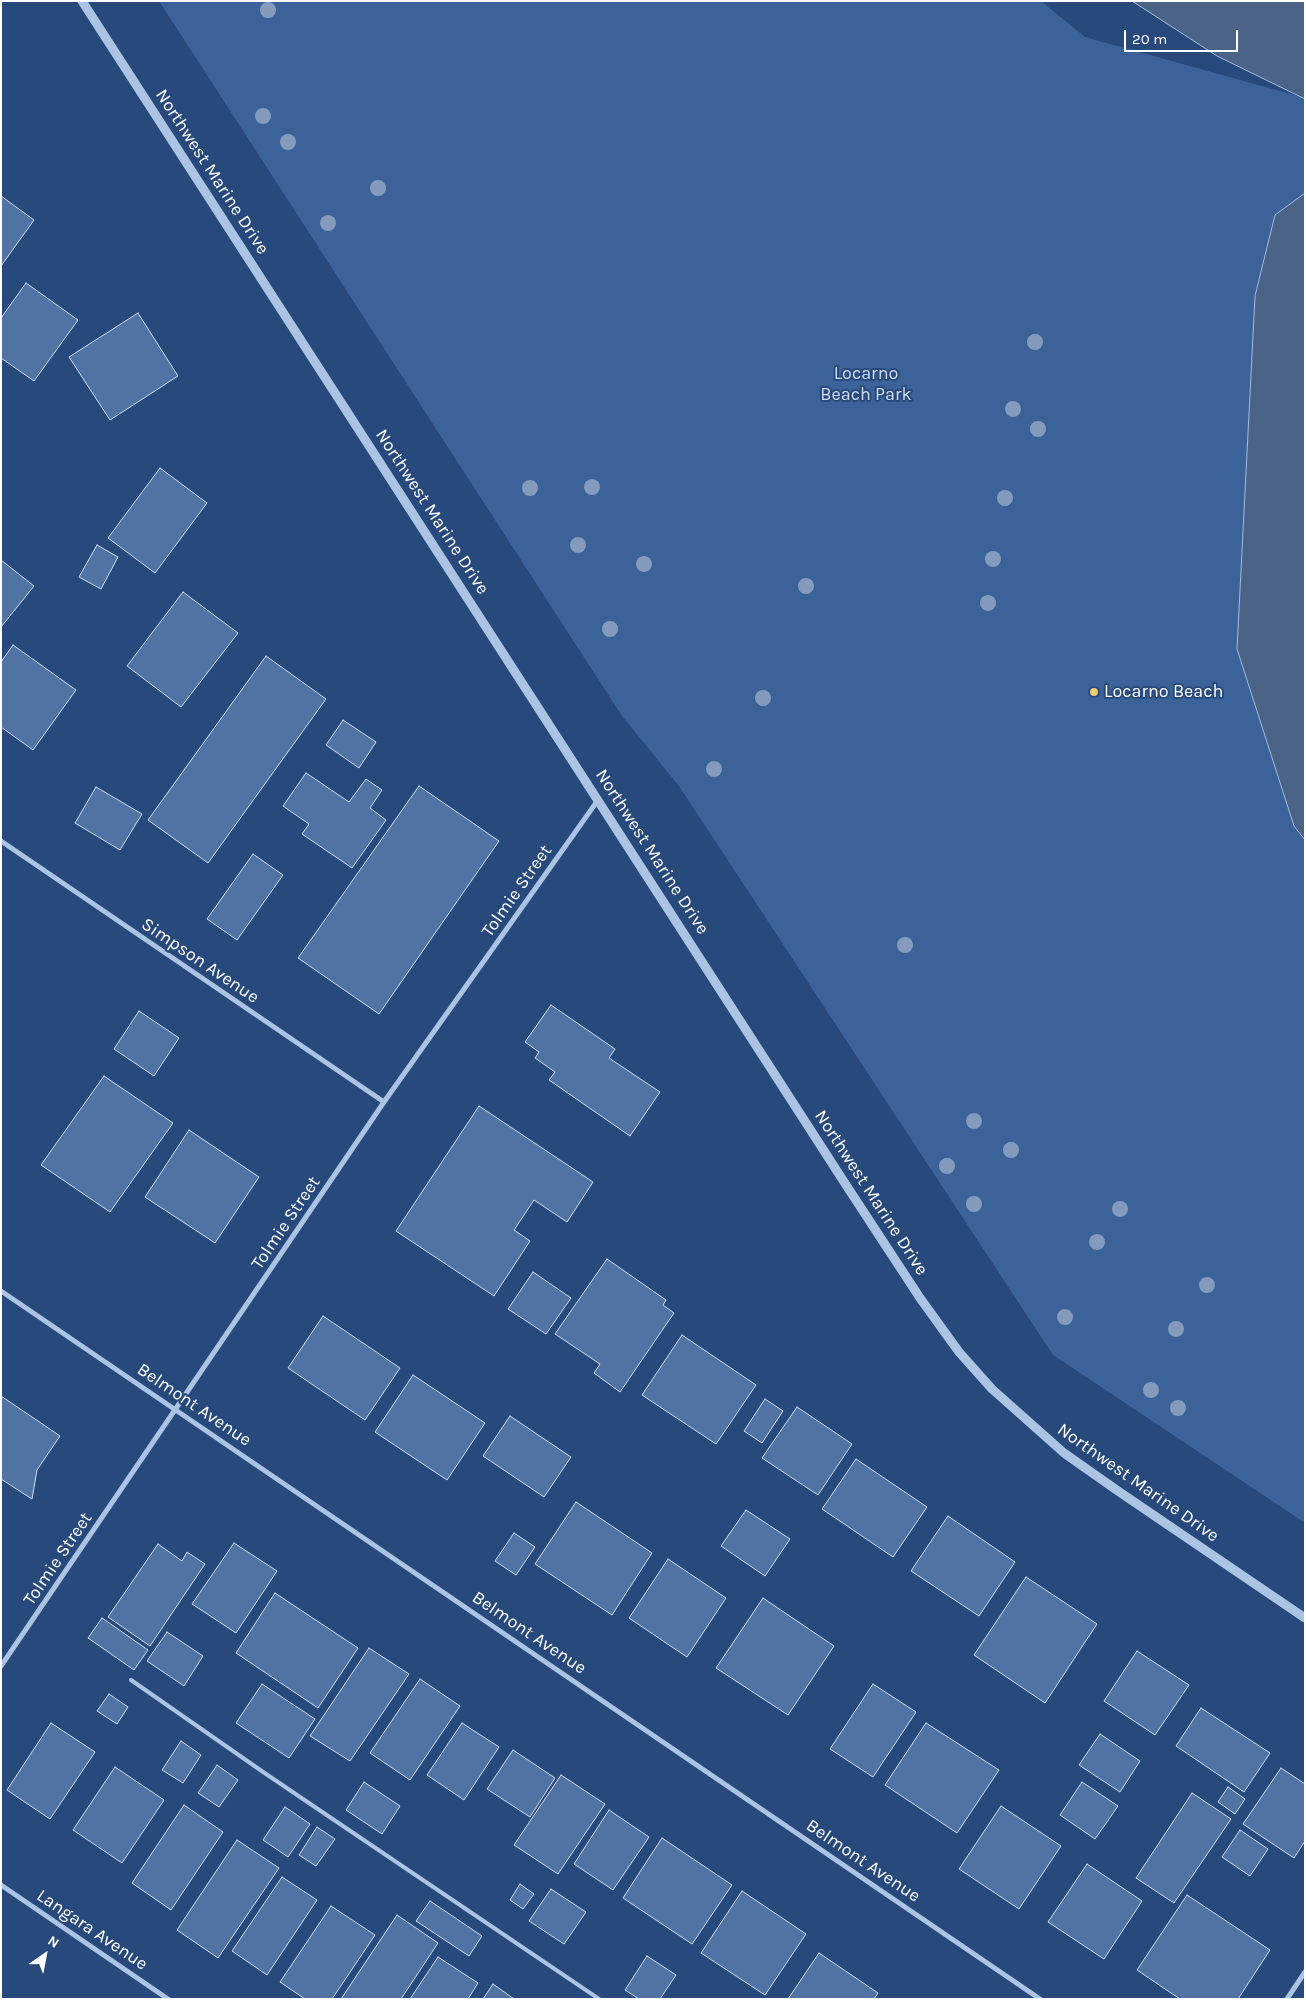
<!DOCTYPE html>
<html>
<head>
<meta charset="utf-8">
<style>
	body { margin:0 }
	#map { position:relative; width:1306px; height:2000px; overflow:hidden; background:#28497b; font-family:Karla,sans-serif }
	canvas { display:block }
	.frame { position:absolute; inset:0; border:2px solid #fff; pointer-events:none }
	.north { position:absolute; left:20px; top:1930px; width:50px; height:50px; -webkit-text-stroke:4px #28497b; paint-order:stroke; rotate:33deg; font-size:14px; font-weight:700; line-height:20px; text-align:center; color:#fff }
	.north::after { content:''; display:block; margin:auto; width:18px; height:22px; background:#fff; clip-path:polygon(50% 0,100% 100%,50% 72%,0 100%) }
	.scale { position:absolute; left:1124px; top:30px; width:114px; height:22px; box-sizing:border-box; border:2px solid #fff; border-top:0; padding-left:6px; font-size:15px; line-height:18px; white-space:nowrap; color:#fff; -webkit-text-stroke:4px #28497b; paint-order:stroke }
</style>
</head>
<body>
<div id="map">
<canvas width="1306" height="2000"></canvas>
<div class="frame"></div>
<div class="north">N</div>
<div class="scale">20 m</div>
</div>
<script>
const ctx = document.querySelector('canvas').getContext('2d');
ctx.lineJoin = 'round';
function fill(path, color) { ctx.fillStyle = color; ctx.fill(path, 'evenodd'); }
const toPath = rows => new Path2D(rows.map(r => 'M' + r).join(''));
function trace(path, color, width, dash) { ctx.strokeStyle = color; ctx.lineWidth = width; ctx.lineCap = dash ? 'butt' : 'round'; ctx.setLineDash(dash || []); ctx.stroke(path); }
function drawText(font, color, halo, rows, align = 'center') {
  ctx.font = font + ' Karla,sans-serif'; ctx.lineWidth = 4; ctx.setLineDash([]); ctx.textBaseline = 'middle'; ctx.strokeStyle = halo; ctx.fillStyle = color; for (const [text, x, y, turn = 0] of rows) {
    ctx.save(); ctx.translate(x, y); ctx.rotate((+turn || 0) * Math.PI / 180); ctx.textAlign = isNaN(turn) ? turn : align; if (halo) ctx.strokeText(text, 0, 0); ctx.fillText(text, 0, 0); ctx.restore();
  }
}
fill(toPath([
	[159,1,1041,1,1085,37,1305,98,1305,193,1275,215,1255,296,1237,649,1294,826,1305,840,1305,1523,1053,1355,679,786,622,716]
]), '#3b6399');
const water = toPath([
	[1132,1,1305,1,1305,99,1217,56,1132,1],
	[1305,193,1305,840,1294,826,1237,649,1255,296,1275,215,1305,193]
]);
fill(water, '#4a6387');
trace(water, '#a1bee4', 1);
const building = toPath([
	[1,196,34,220,1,266,1,196],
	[26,283,78,320,34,381,1,358,1,318,26,283],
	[138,313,178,376,110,420,69,357,138,313],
	[160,468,207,503,155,573,108,538,160,468],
	[97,545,118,557,101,589,79,577,97,545],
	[1,560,34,586,1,627,1,560],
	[183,592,238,633,181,707,127,666,183,592],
	[13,645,76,690,33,750,1,727,1,662,13,645],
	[266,656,326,699,208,863,148,820,266,656],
	[343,720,376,742,359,768,326,745,343,720],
	[306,773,349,802,366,779,382,790,370,808,386,820,352,868,302,834,309,824,283,806,306,773],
	[419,786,499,841,379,1014,298,958,419,786],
	[96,787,142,814,120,850,75,823,96,787],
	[253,854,283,875,237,940,207,919,253,854],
	[551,1005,615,1049,609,1058,660,1092,630,1136,549,1080,555,1072,535,1058,539,1052,525,1042,551,1005],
	[139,1011,179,1038,154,1076,114,1049,139,1011],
	[104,1076,173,1123,110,1212,41,1165,104,1076],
	[479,1106,593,1182,567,1222,534,1200,514,1230,530,1241,494,1296,396,1231,479,1106],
	[189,1130,259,1177,215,1243,145,1197,189,1130],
	[607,1259,666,1300,663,1305,674,1313,620,1392,594,1373,600,1364,555,1334,607,1259],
	[533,1272,571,1298,546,1334,508,1309,533,1272],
	[323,1316,400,1368,365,1420,288,1368,323,1316],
	[682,1335,756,1385,716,1444,642,1395,682,1335],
	[413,1375,485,1423,447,1480,375,1432,413,1375],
	[1,1396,60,1436,37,1470,32,1499,1,1479,1,1396],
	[765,1399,783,1411,762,1443,744,1431,765,1399],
	[797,1407,852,1444,818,1495,762,1458,797,1407],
	[510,1416,571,1457,544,1497,483,1456,510,1416],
	[856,1459,927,1507,893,1557,822,1509,856,1459],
	[576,1502,652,1553,612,1615,535,1564,576,1502],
	[746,1510,790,1539,765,1576,721,1546,746,1510],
	[948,1516,1015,1562,979,1616,911,1571,948,1516],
	[514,1533,535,1547,516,1575,495,1561,514,1533],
	[234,1543,277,1571,236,1633,192,1604,234,1543],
	[158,1544,182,1561,187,1552,205,1564,150,1646,108,1617,158,1544],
	[668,1559,726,1598,687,1657,629,1618,668,1559],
	[1026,1577,1097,1624,1045,1703,974,1655,1026,1577],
	[275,1593,358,1648,318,1708,236,1653,275,1593],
	[763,1598,834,1646,788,1715,716,1668,763,1598],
	[102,1618,148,1650,134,1670,88,1638,102,1618],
	[167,1632,203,1656,184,1686,147,1661,167,1632],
	[369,1648,409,1674,350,1761,310,1736,369,1648],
	[1137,1651,1189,1685,1155,1735,1104,1701,1137,1651],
	[420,1679,460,1706,410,1780,370,1753,420,1679],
	[262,1684,315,1719,289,1758,236,1723,262,1684],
	[873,1684,916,1712,873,1777,830,1749,873,1684],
	[109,1694,128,1707,117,1724,97,1711,109,1694],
	[1201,1708,1270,1753,1244,1792,1176,1746,1201,1708],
	[51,1723,95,1752,50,1819,7,1790,51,1723],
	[462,1723,499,1747,464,1800,427,1775,462,1723],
	[926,1723,999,1770,957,1833,885,1785,926,1723],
	[1100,1734,1140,1761,1120,1792,1079,1765,1100,1734],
	[181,1741,201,1755,183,1783,162,1770,181,1741],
	[513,1750,555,1778,530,1817,487,1789,513,1750],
	[217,1765,238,1780,219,1807,198,1793,217,1765],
	[115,1767,164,1800,122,1863,73,1830,115,1767],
	[1281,1768,1305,1784,1305,1841,1294,1858,1243,1824,1281,1768],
	[561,1775,605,1804,558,1874,514,1845,561,1775],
	[364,1782,400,1806,382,1834,346,1810,364,1782],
	[1082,1782,1118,1806,1095,1839,1060,1815,1082,1782],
	[1228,1787,1245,1799,1235,1814,1218,1802,1228,1787],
	[1192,1793,1231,1819,1174,1903,1136,1878,1192,1793],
	[184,1805,223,1832,171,1910,132,1883,184,1805],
	[1001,1806,1061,1846,1019,1909,959,1869,1001,1806],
	[285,1807,310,1824,288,1857,263,1840,285,1807],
	[609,1810,649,1837,613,1890,574,1864,609,1810],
	[317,1827,335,1839,316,1866,299,1855,317,1827],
	[1240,1830,1268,1849,1250,1876,1222,1857,1240,1830],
	[662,1838,732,1885,692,1944,623,1898,662,1838],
	[237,1840,279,1868,218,1958,177,1930,237,1840],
	[1087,1864,1142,1901,1104,1959,1048,1922,1087,1864],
	[282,1877,317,1900,267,1975,232,1951,282,1877],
	[520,1884,534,1894,523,1909,510,1900,520,1884],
	[551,1889,586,1912,564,1944,529,1921,551,1889],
	[742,1891,806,1934,765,1995,701,1953,742,1891],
	[1187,1895,1270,1950,1238,1999,1180,1999,1137,1970,1187,1895],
	[430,1901,482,1936,469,1956,416,1921,430,1901],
	[331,1906,375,1935,332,1999,305,1999,280,1982,331,1906],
	[397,1915,438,1943,401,1999,341,1999,397,1915],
	[819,1953,878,1993,874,1999,788,1999,819,1953],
	[647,1956,676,1975,660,1999,639,1999,625,1990,647,1956],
	[438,1957,478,1983,468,1999,410,1999,438,1957],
	[493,1984,514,1999,483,1999,493,1984]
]);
fill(building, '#5073a4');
trace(building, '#cfdef3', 1);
trace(toPath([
	[131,1680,266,1774,599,1999]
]), '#acc4e4', 4);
trace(toPath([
	[1,841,384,1102],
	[1,1291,1040,1999],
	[1,1666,384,1102,598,800],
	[1,1885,168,1999],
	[1287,1999,1305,1972]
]), '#acc4e4', 5);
trace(toPath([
	[82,1,848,1188,920,1298,959,1352,992,1389,1064,1453,1118,1491,1305,1618]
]), '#acc4e4', 9);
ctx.fillStyle = '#849bbd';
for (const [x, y] of [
	[268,10],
	[263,116],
	[288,142],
	[378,188],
	[328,223],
	[1035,342],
	[1013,409],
	[1038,429],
	[592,487],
	[530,488],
	[1005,498],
	[578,545],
	[993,559],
	[644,564],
	[806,586],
	[988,603],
	[610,629],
	[763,698],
	[714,769],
	[905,945],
	[974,1121],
	[1011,1150],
	[947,1166],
	[974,1204],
	[1120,1209],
	[1097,1242],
	[1207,1285],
	[1065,1317],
	[1176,1329],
	[1151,1390],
	[1178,1408]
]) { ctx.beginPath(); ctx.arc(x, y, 8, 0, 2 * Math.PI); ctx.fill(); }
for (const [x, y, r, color] of [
	[1094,692,5,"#ebcd73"]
]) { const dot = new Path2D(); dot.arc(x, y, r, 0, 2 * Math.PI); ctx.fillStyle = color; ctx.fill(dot); trace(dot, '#28497b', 2); }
drawText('18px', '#fff', '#28497b', [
	["Northwest Marine Drive",212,172,57],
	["Northwest Marine Drive",432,512,57],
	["Northwest Marine Drive",652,852,57],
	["Tolmie Street",517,891,-55],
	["Simpson Avenue",200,961,34],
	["Northwest Marine Drive",871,1193,57],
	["Tolmie Street",286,1223,-56],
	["Belmont Avenue",194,1405,34],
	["Northwest Marine Drive",1138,1483,35],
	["Tolmie Street",58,1559,-56],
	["Belmont Avenue",529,1633,34],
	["Belmont Avenue",863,1861,34],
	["Langara Avenue",92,1930,34]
]);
drawText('18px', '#cfdef3', '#28497b', [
	["Locarno",866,374],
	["Beach Park",866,395]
]);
drawText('18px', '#fff', '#28497b', [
	["Locarno Beach",1104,692]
], 'left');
</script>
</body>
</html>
